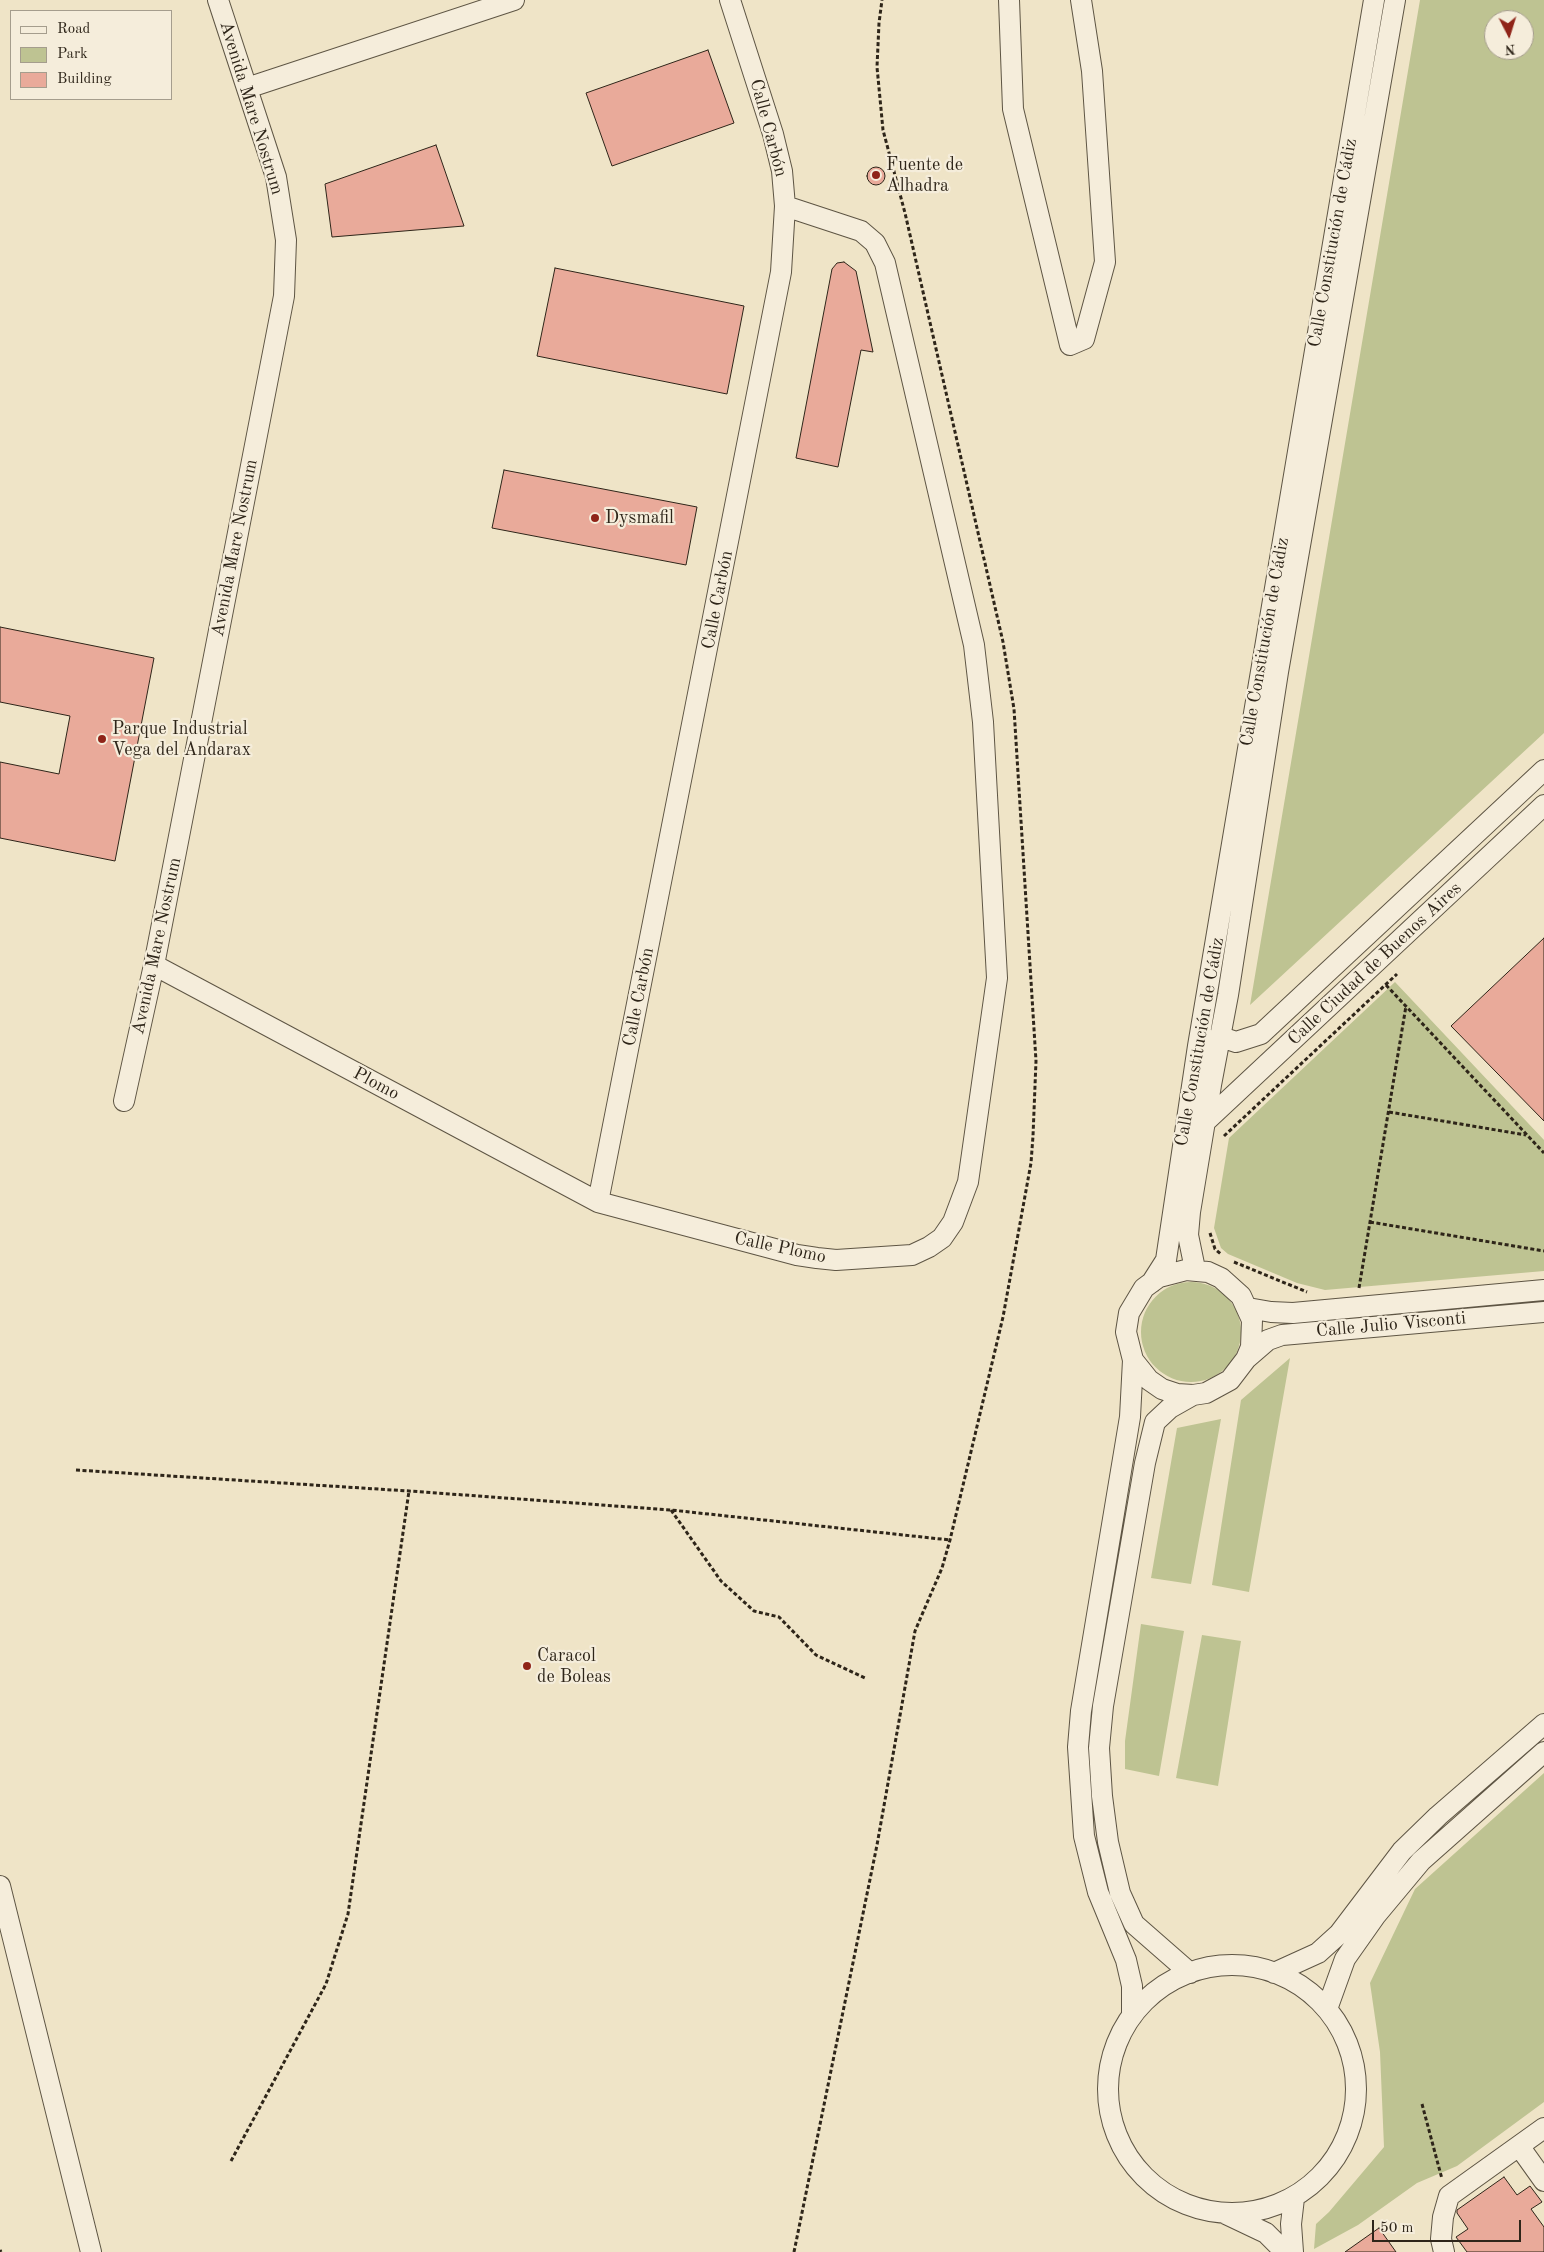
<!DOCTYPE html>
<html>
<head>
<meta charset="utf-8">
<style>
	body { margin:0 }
	#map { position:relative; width:1544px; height:2252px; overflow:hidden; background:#efe4c7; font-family:"Old Standard TT",serif }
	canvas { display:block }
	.legend { position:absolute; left:10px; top:10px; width:162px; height:90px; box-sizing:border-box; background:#f5eddb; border:1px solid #a59d8d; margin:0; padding:6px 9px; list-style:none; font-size:15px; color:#2e2519 }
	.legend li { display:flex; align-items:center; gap:10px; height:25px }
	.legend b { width:25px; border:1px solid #a59d8d }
	.north { position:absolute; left:1484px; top:10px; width:50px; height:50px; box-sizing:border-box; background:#f5eddb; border:1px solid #a59d8d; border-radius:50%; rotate:175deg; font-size:14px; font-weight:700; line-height:20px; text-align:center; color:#2e2519 }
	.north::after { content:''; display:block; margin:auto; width:18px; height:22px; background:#8f2418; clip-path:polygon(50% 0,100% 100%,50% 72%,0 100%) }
	.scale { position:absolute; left:1372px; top:2220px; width:149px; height:22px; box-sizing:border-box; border:2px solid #2e2519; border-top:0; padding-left:6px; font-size:15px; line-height:18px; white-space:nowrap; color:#2e2519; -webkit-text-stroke:4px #f5eddb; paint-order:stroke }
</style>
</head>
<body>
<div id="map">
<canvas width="1544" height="2252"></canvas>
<ul class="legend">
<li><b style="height:6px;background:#f5eddb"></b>Road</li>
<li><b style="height:14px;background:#bec392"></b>Park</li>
<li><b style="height:14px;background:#e9aa9a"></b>Building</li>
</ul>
<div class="north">N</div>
<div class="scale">50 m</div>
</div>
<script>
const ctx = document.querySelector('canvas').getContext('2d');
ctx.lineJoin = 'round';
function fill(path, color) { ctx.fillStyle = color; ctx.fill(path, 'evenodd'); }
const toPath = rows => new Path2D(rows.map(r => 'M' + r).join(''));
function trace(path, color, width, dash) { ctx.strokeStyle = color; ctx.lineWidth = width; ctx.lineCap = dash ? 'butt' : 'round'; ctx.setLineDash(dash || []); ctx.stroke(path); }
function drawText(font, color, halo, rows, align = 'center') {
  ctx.font = font + ' "Old Standard TT",serif'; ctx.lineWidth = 4.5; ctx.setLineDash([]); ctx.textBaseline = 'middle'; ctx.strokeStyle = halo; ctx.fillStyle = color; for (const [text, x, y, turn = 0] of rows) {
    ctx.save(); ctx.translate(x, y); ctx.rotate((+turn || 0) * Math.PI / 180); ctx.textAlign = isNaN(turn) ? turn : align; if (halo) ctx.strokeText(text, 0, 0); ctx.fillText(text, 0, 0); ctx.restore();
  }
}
fill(toPath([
	[1420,0,1544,0,1544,733,1250,1005],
	[1494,20,1524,20,1524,50,1494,50],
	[1395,982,1544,1140,1544,1271,1325,1290,1297,1283,1228,1254,1221,1248,1214,1228,1229,1138],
	'1141 1332a50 50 0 1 1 100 0a50 50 0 1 1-100 0Z',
	[1290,1358,1249,1592,1212,1585,1241,1400],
	[1221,1419,1191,1584,1151,1578,1177,1428],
	[1141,1624,1184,1631,1159,1776,1125,1769,1125,1741],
	[1202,1635,1241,1641,1218,1786,1176,1778],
	[1544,1773,1544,2102,1457,2166,1417,2183,1358,2225,1314,2249,1316,2224,1329,2212,1384,2147,1380,2052,1370,1983,1415,1889]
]), '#bec392');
const building = toPath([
	[708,50,734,123,612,166,586,93,708,50],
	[436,145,464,226,332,237,325,184,436,145],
	'867 176a9 9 0 1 1 18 0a9 9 0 1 1-18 0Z',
	[844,262,856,271,873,352,861,350,838,467,796,458,832,269,837,263,844,262],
	[555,268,744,306,727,394,537,356,555,268],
	[504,470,697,507,686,565,492,528,504,470],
	[0,627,154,658,115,861,0,838,0,762,59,774,70,716,0,702,0,627],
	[1544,938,1544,1121,1451,1026,1544,938],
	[1504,2177,1517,2195,1530,2186,1542,2202,1531,2209,1544,2227,1544,2252,1467,2252,1456,2237,1468,2229,1457,2213,1457,2210,1504,2177],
	[1379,2228,1396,2252,1345,2252,1379,2228]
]);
fill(building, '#e9aa9a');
trace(building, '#2e2519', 1);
const minor = toPath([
	[1009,0,1013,109,1070,345,1084,339,1105,262,1092,71,1081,0],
	[247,88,514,0],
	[154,965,598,1202,797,1255,817,1258,836,1260,912,1255,929,1247,942,1238,953,1222,968,1182,997,978,983,722,974,645,885,263,875,243,861,231,785,206],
	[1208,1042,1221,1037,1236,1042,1261,1034,1544,770],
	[124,1101,154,965,284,296,286,240,276,177,218,0],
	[1205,1122,1544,805],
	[598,1202,781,272,785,206,782,171,773,134,730,0],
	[1195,1269,1188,1235,1190,1212,1211,1085,1228,995,1278,672,1395,0],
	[1152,1282,1166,1260,1198,1046,1374,0],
	[1248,1308,1271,1312,1293,1313,1544,1290],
	[1246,1359,1268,1340,1282,1335,1544,1312],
	[0,1886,91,2252],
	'1108 2089a124 124 0 1 1 248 0a124 124 0 1 1-248 0Z',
	[1190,1973,1134,1924,1120,1893,1108,1842,1102,1796,1099,1748,1103,1706,1145,1463,1155,1422,1170,1408,1193,1395,1206,1393,1230,1380,1246,1359,1251,1347,1252,1320,1241,1296,1221,1278,1208,1272,1186,1270,1159,1277,1144,1288,1129,1313,1126,1332,1133,1360,1149,1380,1162,1389,1177,1394,1193,1395],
	[1274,1973,1318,1953,1339,1934,1402,1851,1438,1816,1544,1724],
	[1327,2009,1345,1959,1376,1915,1421,1861,1544,1752],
	[1132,2016,1132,1986,1126,1960,1098,1892,1084,1836,1078,1747,1081,1711,1130,1417,1133,1360],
	[1519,2146,1544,2181],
	[1226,2214,1266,2233,1285,2252],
	[1293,2252,1291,2224,1294,2198],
	[1444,2252,1441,2239,1443,2217,1449,2196,1544,2128]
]);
trace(minor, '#5e5544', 22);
trace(toPath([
	[1386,985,1544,1153],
	[1389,1112,1526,1135],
	[1224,1136,1397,974],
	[1370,1222,1544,1251],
	[1210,1233,1215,1249,1222,1255],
	[1234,1262,1307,1292],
	[1359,1288,1406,1006],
	[76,1470,409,1491,671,1510,950,1540],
	[671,1510,721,1581,754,1611,779,1617,816,1655,865,1678],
	[1422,2104,1442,2179],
	[231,2161,326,1984,348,1914,409,1491],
	[1197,2209,1208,2214],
	[0,2250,1,2252],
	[794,2252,877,1845,915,1631,942,1568,950,1540,1003,1317,1031,1163,1033,1136,1036,1061,1014,709,1003,642,905,213,883,130,877,67,879,23,882,0]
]), '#2e2519', 3, [4, 2.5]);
trace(minor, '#f5eddb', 20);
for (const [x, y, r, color] of [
	[876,175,5,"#8f2418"],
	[595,518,5,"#8f2418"],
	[102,739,5,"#8f2418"],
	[527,1666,5,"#8f2418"]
]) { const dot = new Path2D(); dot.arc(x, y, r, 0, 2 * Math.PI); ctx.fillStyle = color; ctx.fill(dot); trace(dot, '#f5eddb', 2); }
drawText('18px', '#2e2519', '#f5eddb', [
	["Avenida Mare Nostrum",251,108,73],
	["Calle Carbón",768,128,75],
	["Calle Constitución de Cádiz",1333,243,-80],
	["Avenida Mare Nostrum",235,548,-79],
	["Calle Carbón",718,600,-79],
	["Calle Constitución de Cádiz",1265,642,-80],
	["Avenida Mare Nostrum",157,946,-78],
	["Calle Ciudad de Buenos Aires",1375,964,-43],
	["Calle Carbón",639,997,-79],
	["Calle Constitución de Cádiz",1200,1042,-80],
	["Plomo",376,1084,28],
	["Calle Plomo",780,1248,12],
	["Calle Julio Visconti",1391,1325,-5]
]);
drawText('18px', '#2e2519', '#f5eddb', [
	["Fuente de",886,165],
	["Alhadra",886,186],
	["Dysmafil",605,518],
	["Parque Industrial",112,729],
	["Vega del Andarax",112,750],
	["Caracol",537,1656],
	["de Boleas",537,1677]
], 'left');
</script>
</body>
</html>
